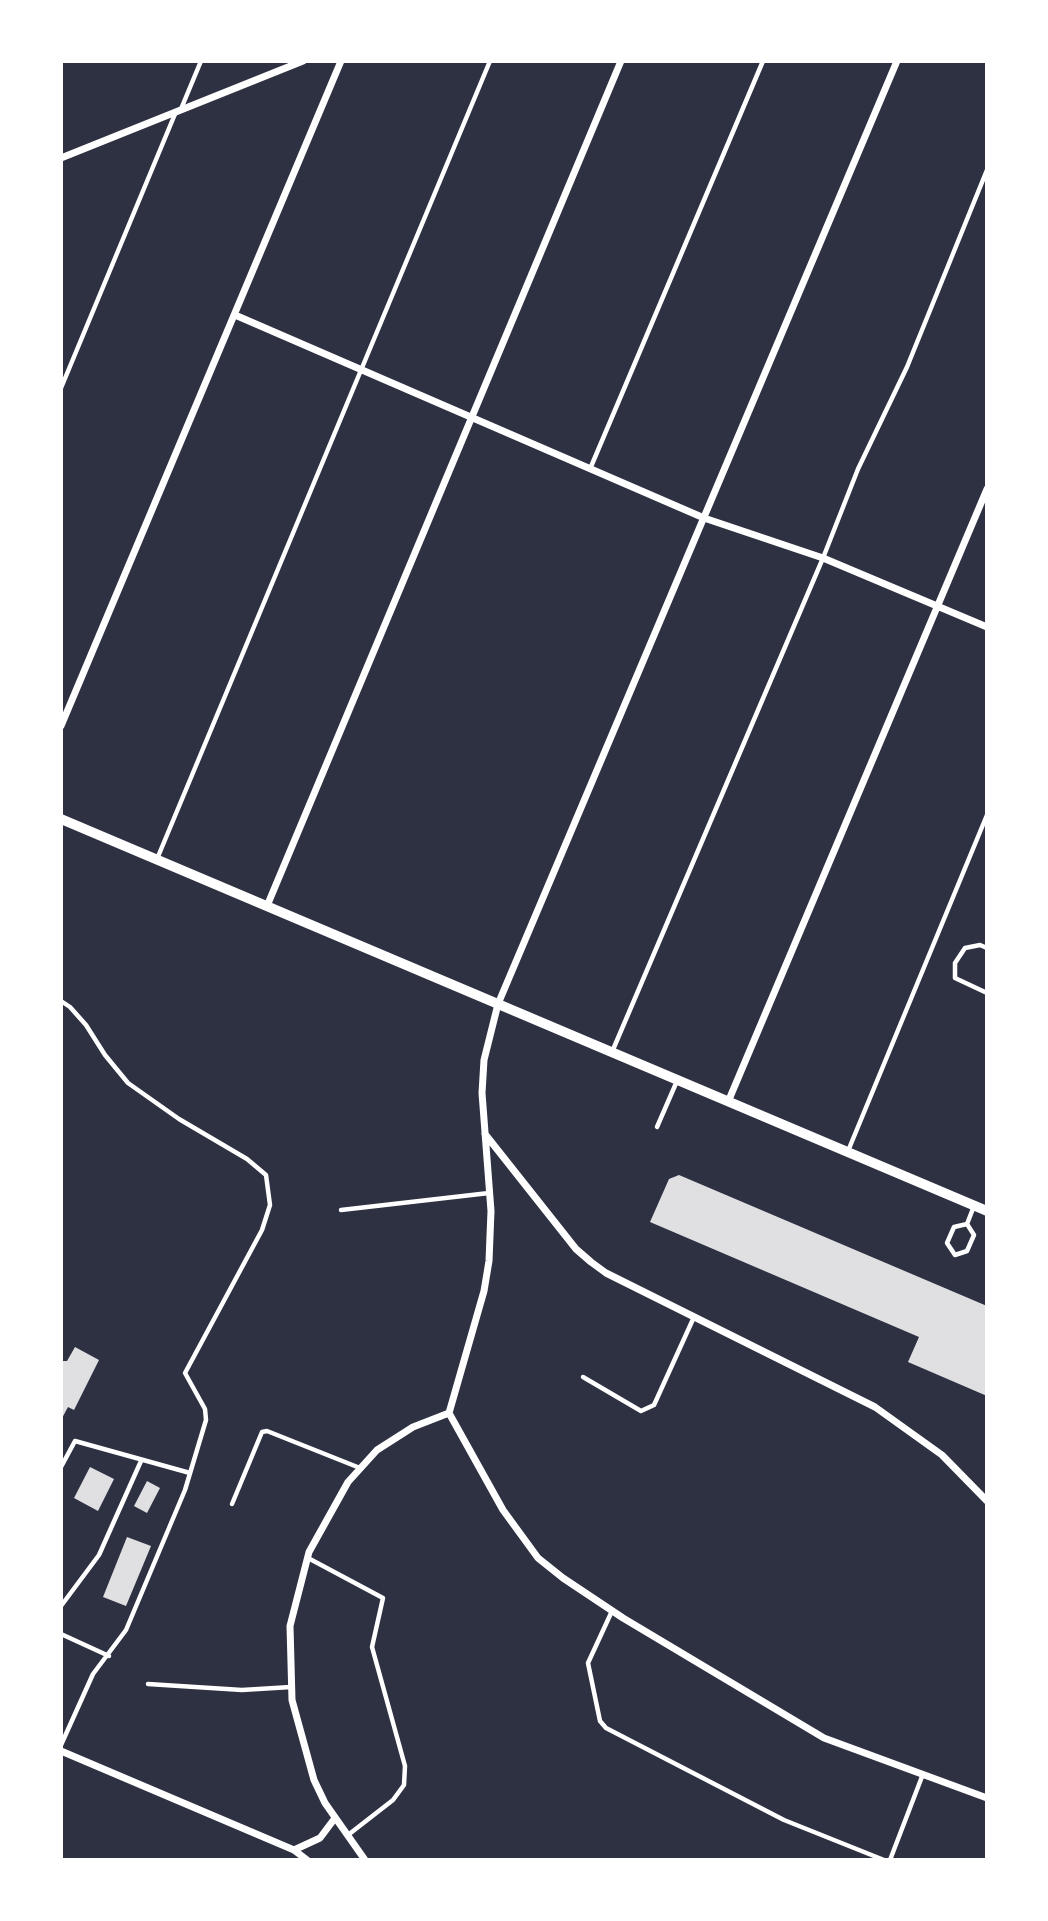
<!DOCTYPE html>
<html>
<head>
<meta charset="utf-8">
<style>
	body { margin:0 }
	#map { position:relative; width:1048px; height:1921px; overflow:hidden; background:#2d3142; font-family:Rubik,sans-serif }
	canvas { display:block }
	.frame { position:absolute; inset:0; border:63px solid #fff; pointer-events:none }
</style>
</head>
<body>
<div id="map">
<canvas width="1048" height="1921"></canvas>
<div class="frame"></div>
</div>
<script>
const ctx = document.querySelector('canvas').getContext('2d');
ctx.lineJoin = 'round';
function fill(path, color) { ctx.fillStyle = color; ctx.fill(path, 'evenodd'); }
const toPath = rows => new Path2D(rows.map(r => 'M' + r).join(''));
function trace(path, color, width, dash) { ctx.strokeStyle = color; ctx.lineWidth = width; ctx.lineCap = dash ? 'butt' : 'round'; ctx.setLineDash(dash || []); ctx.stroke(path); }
fill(toPath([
	[679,1175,987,1306,987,1396,908,1362,919,1337,650,1222,669,1179],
	[75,1347,99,1360,74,1410,68,1407,61,1420,61,1361,67,1361],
	[90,1467,114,1479,98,1511,74,1498],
	[147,1481,160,1488,147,1513,134,1506],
	[127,1537,151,1546,126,1606,103,1597]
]), '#e0e0e3');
trace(toPath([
	[181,109,201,61],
	[61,388,175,114],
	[590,469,763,61],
	[157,859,490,61],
	[987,948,980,945,965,948,955,963,955,978,987,993],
	[61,1001,70,1007,86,1025,105,1055,128,1083,179,1119,247,1159,266,1175,270,1205,262,1230,185,1373,205,1409,206,1420,185,1490,126,1630,93,1674,61,1745],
	[612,1052,823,558,858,469,907,367,987,170],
	[657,1127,677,1081],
	[848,1151,987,815],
	[341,1210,489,1193],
	[967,1224,974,1235,967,1251,955,1255,947,1243,954,1227,967,1224],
	[967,1224,974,1206],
	[583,1377,641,1411,654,1405,694,1317],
	[61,1467,75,1441,190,1473],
	[232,1504,262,1432,267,1431,360,1468],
	[308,1558,383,1598,372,1647,405,1766,404,1785,393,1800,348,1835],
	[61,1606,99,1555,141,1461],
	[612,1611,588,1663,600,1721,606,1728,784,1820,884,1860],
	[61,1634,109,1656],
	[148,1684,242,1690,291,1687],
	[890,1860,923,1774]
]), '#fff', 4.5);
trace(toPath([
	[61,158,303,61],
	[235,315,704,518,823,558,987,627],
	[61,726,341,61],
	[267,906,621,61],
	[728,1102,987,489],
	[485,1134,576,1249,591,1262,606,1273,875,1407,942,1455,987,1501],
	[449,1413,503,1510,538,1558,563,1578,623,1618,824,1738,987,1798],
	[61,1751,294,1850,307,1860],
	[294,1850,320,1838,335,1818],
	[365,1860,325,1803,314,1780,292,1700,290,1626,309,1552,348,1482,377,1450,413,1427,449,1413,484,1291,489,1261,491,1211,482,1093,484,1060,498,1004,897,61]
]), '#fff', 7);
trace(toPath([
	[61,819,987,1211]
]), '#fff', 10);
</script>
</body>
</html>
